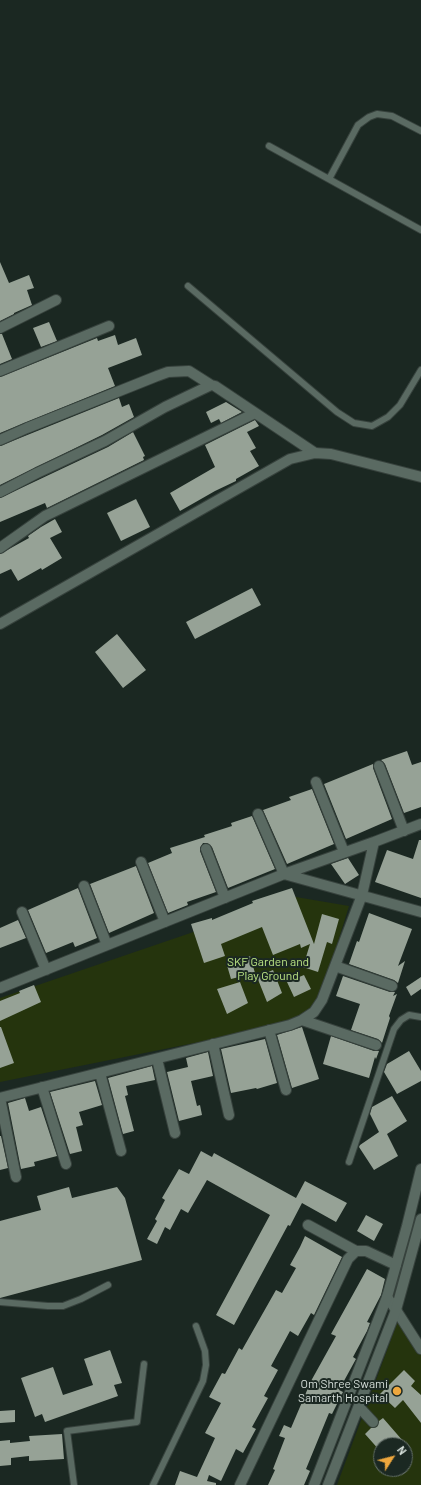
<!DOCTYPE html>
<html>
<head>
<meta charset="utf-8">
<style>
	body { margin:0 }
	#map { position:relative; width:421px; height:1485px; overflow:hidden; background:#1b2822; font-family:Barlow,sans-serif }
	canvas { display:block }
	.north { position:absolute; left:373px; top:1437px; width:40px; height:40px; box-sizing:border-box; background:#1b2822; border:1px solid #66716c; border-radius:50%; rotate:54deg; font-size:11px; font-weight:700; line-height:16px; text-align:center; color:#d6dfda }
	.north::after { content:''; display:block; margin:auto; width:14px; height:18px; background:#eea73d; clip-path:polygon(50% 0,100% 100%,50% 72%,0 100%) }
</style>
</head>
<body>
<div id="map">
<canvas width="421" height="1485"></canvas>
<div class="north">N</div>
</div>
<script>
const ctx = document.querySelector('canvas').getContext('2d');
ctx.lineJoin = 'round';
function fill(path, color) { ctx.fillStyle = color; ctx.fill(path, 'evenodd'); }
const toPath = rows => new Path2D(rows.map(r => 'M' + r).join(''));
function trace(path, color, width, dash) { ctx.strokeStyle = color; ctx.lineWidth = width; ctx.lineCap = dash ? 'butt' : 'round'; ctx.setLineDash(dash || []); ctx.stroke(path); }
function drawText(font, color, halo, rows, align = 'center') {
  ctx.font = font + ' Barlow,sans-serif'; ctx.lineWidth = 4; ctx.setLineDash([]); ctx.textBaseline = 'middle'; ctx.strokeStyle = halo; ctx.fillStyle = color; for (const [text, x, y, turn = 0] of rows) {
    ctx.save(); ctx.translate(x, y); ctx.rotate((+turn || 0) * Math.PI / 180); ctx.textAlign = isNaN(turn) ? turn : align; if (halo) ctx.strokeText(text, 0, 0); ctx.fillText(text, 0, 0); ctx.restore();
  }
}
fill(toPath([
	[296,897,349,906,314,1019,0,1082,0,998],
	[399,1318,421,1346,421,1485,337,1485],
	[381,1445,405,1445,405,1469,381,1469]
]), '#25340d');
fill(toPath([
	[0,262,9,283,29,275,34,288,27,290,32,305,14,313,14,314,0,321],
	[49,322,57,341,41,347,33,328],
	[0,334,2,334,12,359,0,364],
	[115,335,118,345,136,338,142,355,108,368,115,386,0,433,0,377,97,338,98,341],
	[119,398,122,407,129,404,134,417,102,435,0,485,0,446],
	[226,402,242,412,221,423,219,419,211,423,206,412],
	[255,420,259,426,247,432,256,448,250,451,259,466,236,479,236,481,215,491,180,511,170,493,215,467,205,445],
	[133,432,145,456,143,457,144,460,47,508,45,503,0,522,0,498,108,447],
	[136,499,150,527,121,541,107,513],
	[55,519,62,532,50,538,62,558,42,570,41,568,18,581,11,569,0,574,0,554,29,538,28,536,41,527],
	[252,588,261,605,195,639,186,622],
	[117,634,146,670,123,688,95,652],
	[407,751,412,765,421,762,421,807,404,813,385,764,381,760],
	[373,764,373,768,392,819,346,839,324,784],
	[312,789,334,844,287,864,263,810,291,800,289,797],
	[252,816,275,869,228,888,212,847,207,843,203,843,200,848,200,851,216,892,187,902,188,905,168,913,148,863,172,853,170,848,205,837,204,835,232,826,231,823],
	[419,840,421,840,421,898,375,882,387,850,413,859],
	[348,858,359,875,345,884,331,864],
	[136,866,154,913,109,933,90,884],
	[78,888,97,938,75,947,73,942,46,953,28,910],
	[292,888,314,944,322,914,339,919,332,944,327,942,318,972,303,967,310,944,301,948,300,944,273,955,262,927,221,944,225,956,204,963,191,924,212,918,212,920,253,903,252,901],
	[369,913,412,929,398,966,405,961,398,983,394,980,349,964,357,941,359,942],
	[18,920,26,938,0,948,0,928],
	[250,956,255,973,231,979,226,962,238,958,239,961],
	[273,970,282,993,267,1002,257,977],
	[304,975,311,989,294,997,287,982],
	[343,976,390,992,395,992,393,996,397,994,389,1016,390,1018,382,1043,378,1039,351,1030,360,1004,336,996],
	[421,977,421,989,411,996,406,987],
	[240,982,248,1003,227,1014,217,989],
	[34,985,41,1002,0,1021,0,1001,20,993,19,991],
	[0,1027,1,1027,14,1063,0,1068],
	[302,1027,319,1079,292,1088,277,1035],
	[331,1036,374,1051,379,1051,376,1059,375,1057,369,1078,323,1064],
	[265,1039,277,1083,257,1089,256,1088,231,1093,221,1049],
	[409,1051,421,1071,421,1081,397,1094,384,1072,387,1064],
	[208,1052,213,1076,191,1081,197,1106,200,1105,202,1115,179,1121,167,1072,188,1067,186,1058],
	[152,1066,155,1080,126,1086,128,1095,125,1096,134,1131,123,1134,108,1078],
	[95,1081,102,1105,79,1112,83,1125,76,1127,82,1151,70,1154,50,1092],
	[392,1096,407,1121,387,1134,398,1156,374,1170,359,1147,360,1145,379,1132,370,1114,372,1107],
	[25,1098,29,1111,41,1107,57,1156,34,1162,35,1166,21,1169,8,1103],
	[0,1136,1,1136,8,1168,0,1170],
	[201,1151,212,1157,214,1153,296,1198,305,1181,347,1203,336,1222,302,1203,290,1226,288,1225,234,1325,216,1315,270,1215,207,1180,188,1213,181,1209,170,1230,165,1227,157,1244,147,1239,157,1221,155,1219,165,1200,162,1198,179,1169,189,1174],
	[69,1187,72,1198,117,1187,125,1198,142,1260,0,1298,0,1221,41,1210,37,1196],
	[366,1215,383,1224,374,1241,357,1231],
	[305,1236,342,1257,314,1315,311,1313,298,1336,290,1331,271,1366,278,1370,264,1396,268,1398,252,1427,256,1429,243,1453,236,1449,221,1481,209,1475,207,1481,216,1483,216,1485,175,1485,180,1471,197,1477,215,1438,205,1433,221,1403,209,1397,222,1373,225,1374,239,1348,242,1350,276,1290,282,1293,296,1268,290,1265,300,1247],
	[367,1269,385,1279,381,1295,367,1322,370,1323,367,1331,353,1357,356,1359,339,1390,343,1392,332,1414,329,1413,306,1469,310,1471,304,1485,268,1485,275,1470,273,1469,285,1438,279,1436,284,1425,291,1428,311,1381,336,1336,331,1334],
	[110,1350,122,1383,114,1385,118,1396,45,1422,42,1414,35,1417,21,1378,53,1367,63,1395,93,1385,84,1359],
	[404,1370,415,1381,411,1386,421,1395,421,1423,403,1400,395,1408,380,1394],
	[15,1410,15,1422,0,1423,0,1411],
	[383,1418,403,1441,398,1445,381,1445,381,1452,365,1434,371,1428,377,1427,379,1421],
	[62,1434,64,1459,29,1461,29,1456,11,1458,11,1465,0,1466,0,1441,10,1440,10,1443,30,1441,29,1436]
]), '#96a296');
const service = toPath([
	[269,146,421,230],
	[329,179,358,125,369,117,377,114,392,116,421,131],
	[188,286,337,412,354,423,372,426,388,417,400,405,421,370],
	[349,1162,394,1029,401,1020,409,1015,421,1017],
	[0,1302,48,1306,63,1306,81,1299,108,1285],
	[74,1485,67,1431,137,1422,144,1364],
	[153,1485,203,1381,206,1365,205,1351,196,1326]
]);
const minor = toPath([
	[0,328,56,300],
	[0,371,109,326],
	[0,440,27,428,157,376,168,372,189,371,211,385],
	[0,492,37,473,105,441,165,407,211,385,215,386,315,453],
	[0,548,45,516,255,413],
	[379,766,404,831],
	[316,782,344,852],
	[258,814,284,874,421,912],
	[206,849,225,898],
	[141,862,165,922],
	[84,886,107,945],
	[22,912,46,970],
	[335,966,392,986],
	[0,988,284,874,374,842,421,824],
	[302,1020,376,1045],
	[269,1030,286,1090],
	[213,1044,229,1115],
	[157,1059,175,1133],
	[100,1073,121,1151],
	[42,1087,66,1164],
	[0,1098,290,1025,302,1020,314,1012,322,1000,362,895,374,842],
	[0,1098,16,1177],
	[308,1225,356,1251],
	[387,1297,396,1310,421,1349],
	[359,1407,373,1422],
	[240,1485,348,1259,356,1251,366,1251,396,1265]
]);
const tertiary = toPath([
	[0,624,290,459,315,453,331,454,421,477],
	[314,1485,387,1297,407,1226,421,1169],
	[328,1485,396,1310,421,1219]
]);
trace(service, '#37423d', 8);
trace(minor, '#37423d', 12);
trace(tertiary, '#37423d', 12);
trace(service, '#5a6a62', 6);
trace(minor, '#5a6a62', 10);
trace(tertiary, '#5a6a62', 10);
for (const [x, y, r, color] of [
	[397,1391,5,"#eea73d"]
]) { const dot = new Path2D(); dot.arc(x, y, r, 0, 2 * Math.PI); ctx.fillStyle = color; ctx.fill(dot); trace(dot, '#1b2822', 1.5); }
drawText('12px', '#bbe484', '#1b2822', [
	["SKF Garden and",268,962],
	["Play Ground",268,976]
]);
drawText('12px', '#d6dfda', '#1b2822', [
	["Om Shree Swami",388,1384],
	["Samarth Hospital",388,1398]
], 'right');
</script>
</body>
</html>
